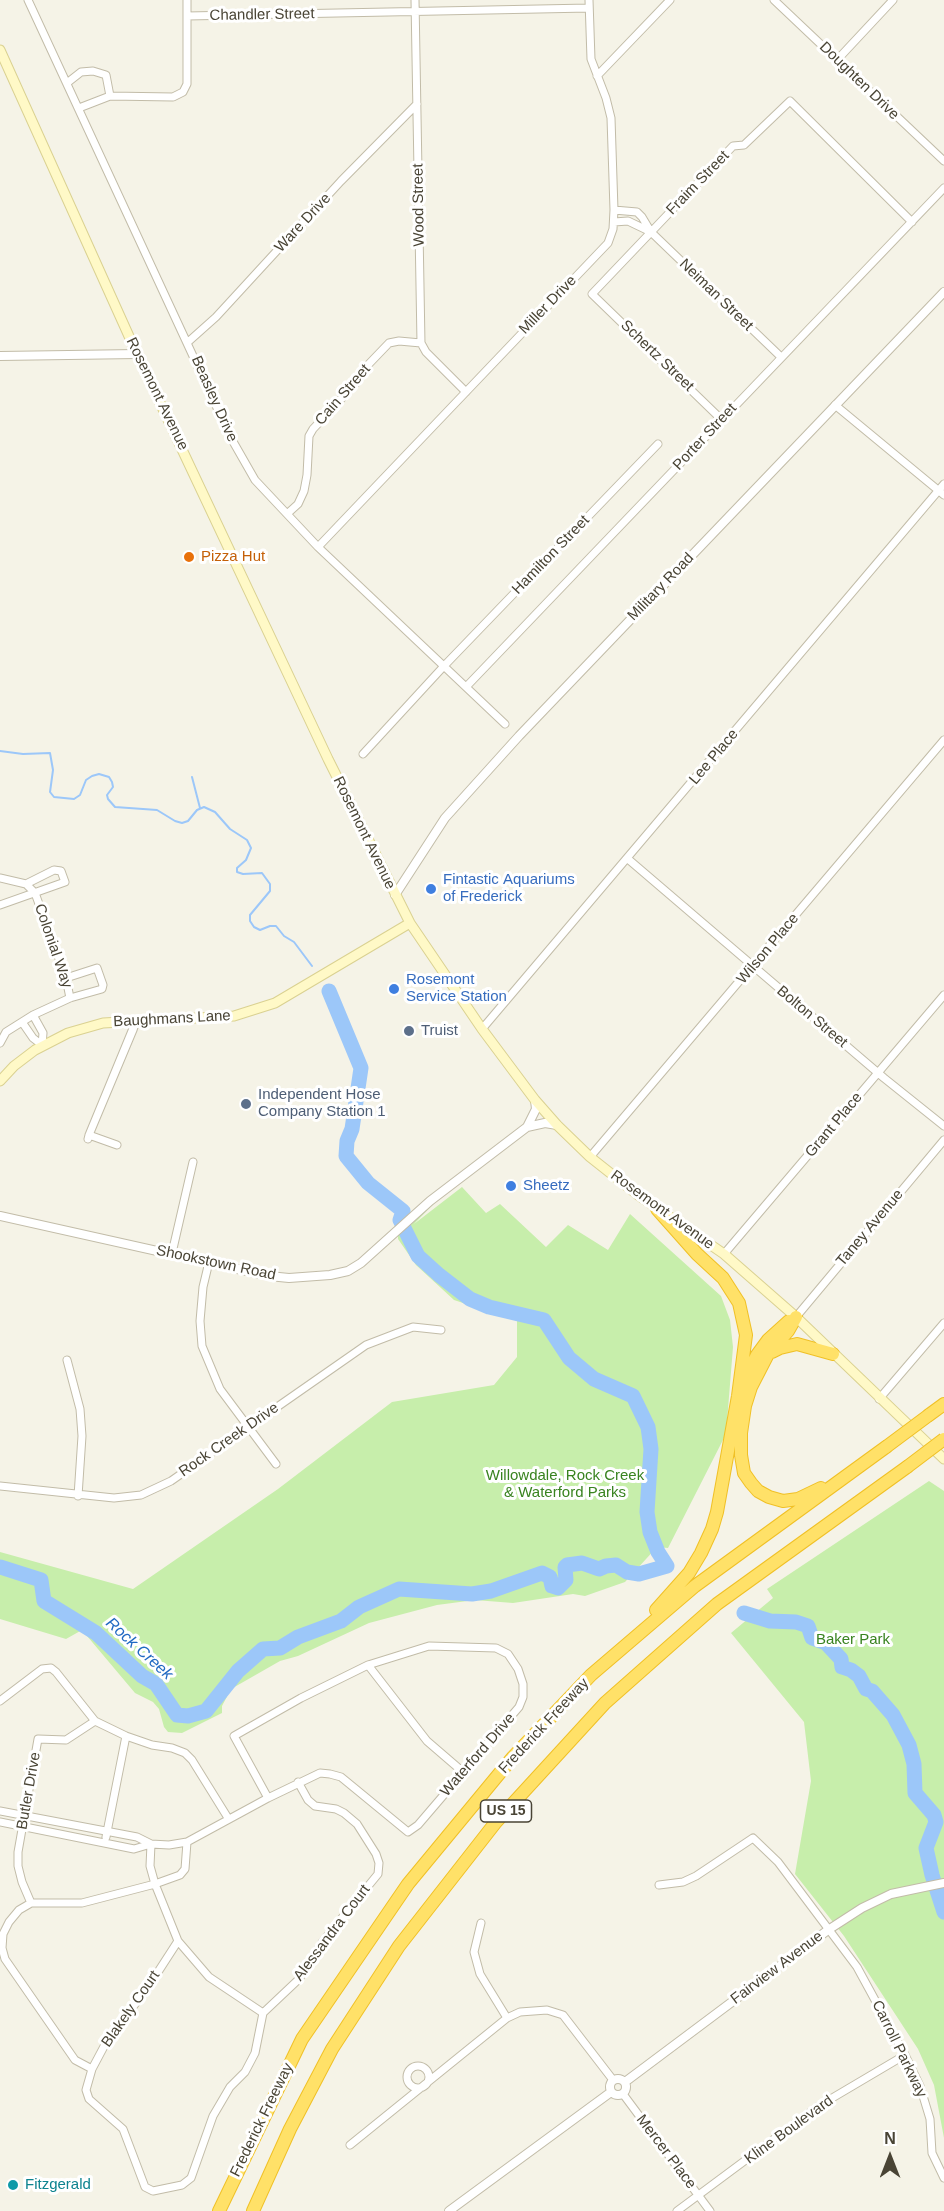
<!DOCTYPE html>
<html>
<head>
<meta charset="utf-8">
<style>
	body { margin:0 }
	#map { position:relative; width:944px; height:2211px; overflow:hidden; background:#f5f3e7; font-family:Helvetica,sans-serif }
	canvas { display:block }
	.north { position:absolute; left:860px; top:2127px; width:60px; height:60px; -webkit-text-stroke:4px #fff; paint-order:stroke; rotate:0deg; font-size:16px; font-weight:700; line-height:24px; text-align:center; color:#494435 }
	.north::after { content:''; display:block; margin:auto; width:21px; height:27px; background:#494435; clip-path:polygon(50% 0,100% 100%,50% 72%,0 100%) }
</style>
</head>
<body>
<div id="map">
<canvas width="944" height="2211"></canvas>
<div class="north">N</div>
</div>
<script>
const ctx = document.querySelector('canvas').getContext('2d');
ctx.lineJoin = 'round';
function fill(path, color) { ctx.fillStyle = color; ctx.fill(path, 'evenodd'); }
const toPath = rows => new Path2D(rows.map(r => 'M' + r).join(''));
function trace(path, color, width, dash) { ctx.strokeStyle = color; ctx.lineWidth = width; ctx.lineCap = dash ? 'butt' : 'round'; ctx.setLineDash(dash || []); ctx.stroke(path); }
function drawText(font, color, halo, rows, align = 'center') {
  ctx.font = font + ' Helvetica,sans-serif'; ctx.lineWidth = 6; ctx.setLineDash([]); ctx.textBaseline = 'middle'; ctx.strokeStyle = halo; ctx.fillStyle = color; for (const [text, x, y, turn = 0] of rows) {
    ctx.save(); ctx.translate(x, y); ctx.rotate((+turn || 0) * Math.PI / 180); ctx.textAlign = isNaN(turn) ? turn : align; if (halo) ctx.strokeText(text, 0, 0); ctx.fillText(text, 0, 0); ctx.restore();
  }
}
fill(toPath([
	[456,1181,414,1224,462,1187,486,1213,500,1204,546,1247,568,1225,608,1250,630,1214,721,1296,730,1320,733,1347,726,1434,668,1548,657,1547,625,1582,585,1596,573,1594,513,1603,475,1600,437,1605,369,1623,298,1656,280,1661,231,1689,222,1706,222,1713,182,1733,168,1732,164,1727,159,1709,153,1702,135,1693,82,1630,66,1639,0,1619,0,1552,133,1589,278,1489,392,1402,494,1385,517,1357,517,1321,454,1300,416,1265,398,1239,398,1231],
	[929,1481,944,1491,944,2138,934,2085,918,2049,844,1936,795,1874,811,1781,804,1722,731,1633,773,1598,767,1589]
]), '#c7eeab');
trace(toPath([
	[0,751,23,754,50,753,53,770,50,792,54,797,74,799,80,795,86,780,92,776,99,774,109,777,112,782,113,787,107,795,108,799,115,807,157,810,175,821,182,823,188,821,197,810,204,807,215,812,230,829,247,840,251,848,246,860,237,868,237,872,243,874,262,873,270,884,270,891,250,915,250,921,254,927,260,930,270,926,276,926,284,936,294,942,312,966],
	[192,777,200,808]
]), '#9cc7f9', 2);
trace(toPath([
	[0,1567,41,1580,44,1601,96,1633,142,1676,156,1684,177,1715,188,1716,206,1711,238,1671,263,1649,280,1648,298,1637,341,1621,359,1607,399,1589,472,1594,491,1591,542,1573,550,1577,552,1586,558,1588,566,1580,565,1567,567,1565,582,1563,599,1569,606,1566,616,1565,627,1572,639,1574,667,1566,658,1552,650,1532,647,1512,651,1449,648,1427,633,1396,594,1379,569,1358,544,1320,489,1307,470,1299,439,1275,418,1256,400,1220,403,1211,368,1183,346,1156,347,1141,352,1129,361,1068,329,991],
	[744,1613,770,1621,796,1622,808,1626,812,1638,826,1643,841,1659,842,1667,851,1670,859,1676,866,1689,872,1691,893,1715,909,1745,914,1764,915,1793,934,1815,936,1822,926,1848,932,1875,944,1912]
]), '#9cc7f9', 15);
const minor = toPath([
	[28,0,231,438,255,480,318,547,505,724],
	[415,0,421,343,426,352,466,392],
	[774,0,944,161],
	[187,16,589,8],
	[837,60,893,0],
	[597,76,670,0],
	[67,83,81,72,93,71,106,75,110,96],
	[79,108,110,96,173,97,183,92,187,84,187,0],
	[614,210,637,212,642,217,651,232,781,357],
	[614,222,628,221,651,232],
	[188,342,216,317,341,181,417,104],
	[835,405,944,495],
	[722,420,592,294,733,146,744,145,790,101,912,222],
	[287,514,298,504,304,491,307,475,309,436,313,429,358,381,365,368,389,343,399,341,421,343],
	[318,547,608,243,613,229,614,210,611,118,606,98,591,59,589,0],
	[466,687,944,188],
	[363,754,444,666,658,444],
	[628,859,884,1078,944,1126],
	[0,878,26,884,54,870,61,871,65,882,0,905],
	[26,884,35,893,66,978,70,998],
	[33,1015,43,1033,42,1045],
	[22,1022,33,1038,42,1045],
	[482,1029,944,484],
	[0,1043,6,1032,33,1015,70,998,102,989,103,985,97,968,66,978],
	[89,1135,133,1030,136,1021,89,1135,88,1139,89,1135],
	[89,1135,117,1145],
	[590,1157,944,740],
	[172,1253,193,1162],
	[724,1254,944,995],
	[209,1262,203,1287,200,1321,202,1346,220,1389,276,1464],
	[796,1317,944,1140],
	[67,1360,80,1409,82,1436,78,1496],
	[879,1399,944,1323],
	[0,1486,114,1498,141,1495,171,1481,366,1345,413,1327,441,1330],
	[368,1665,427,1741,463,1772],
	[0,1701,42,1669,51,1668,56,1672,95,1721,126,1736,152,1745,172,1748,185,1753,192,1760,228,1818],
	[0,1811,137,1837,151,1844],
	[0,1822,134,1849,151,1844,169,1845,187,1842,268,1798,234,1736,301,1698,368,1665,429,1646,496,1648,508,1654,518,1669,523,1684,523,1697,519,1707,418,1825,408,1832,341,1777,330,1774,320,1773,268,1798],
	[106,1837,126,1736],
	[151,1844,150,1866,155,1884,178,1941,209,1977,263,2013,299,1979,323,1941,378,1874,379,1863,376,1854,357,1824,344,1813,336,1809,315,1806,308,1800,298,1782],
	[659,1885,683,1882,696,1876,753,1838,778,1862,857,1967,905,2055,920,2086,930,2119,932,2153,944,2178],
	[31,1903,22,1882,18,1866,18,1852,38,1739,66,1740,95,1721],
	[481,1923,474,1952,480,1974,507,2018],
	[178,1941,147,1989,109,2037,92,2069,86,2090,89,2099,123,2129,145,2187,153,2191,182,2185,191,2178,213,2116,230,2087,245,2072,255,2053,263,2013],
	'407 2077a11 11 0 1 1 22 0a11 11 0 1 1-22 0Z',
	[92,2069,75,2060,5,1959,2,1948,3,1934,9,1922,19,1910,31,1903,82,1903,155,1884,180,1875,185,1869,187,1842],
	[623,2094,710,2211],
	[350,2145,507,2018,520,2012,547,2010,563,2015,613,2080],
	[677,2211,817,2107,905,2055]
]);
const tertiary = toPath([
	[0,356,137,354],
	[395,895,445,818,519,736,944,292],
	[527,1127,536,1109,535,1100],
	[0,1216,269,1276,289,1278,330,1275,348,1271,361,1263,430,1201,527,1127,545,1123,557,1125],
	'610 2087a8 8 0 1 1 16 0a8 8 0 1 1-16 0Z',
	[625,2082,828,1930,862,1908,891,1894,944,1883],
	[449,2211,611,2092]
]);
const secondary = toPath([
	[0,50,137,354,328,759,410,923,482,1029,535,1100,557,1125,590,1157,638,1195,724,1254,796,1317,944,1459],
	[0,1081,14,1066,35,1050,68,1033,103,1023,234,1016,275,1003,410,923]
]);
const motorway = toPath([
	[796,1317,788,1331,768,1354,751,1387,745,1406,741,1433,741,1455,744,1473,751,1483,758,1491,769,1497,783,1501,798,1499,821,1488],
	[772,1352,780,1348,797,1344,833,1354],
	[744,1381,757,1355,768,1340,789,1321],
	[929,1415,944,1404],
	[656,1610,689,1573,701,1553,712,1529,717,1512,738,1396,746,1335,739,1303,723,1278,697,1254,657,1209],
	[219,2211,302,2039,408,1884,513,1757,591,1675,695,1586,886,1447],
	[253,2211,290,2129,332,2049,399,1946,496,1822,605,1703,717,1604,907,1467]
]);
trace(minor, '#c2bca8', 9);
trace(tertiary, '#c2bca8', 10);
trace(secondary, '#dad191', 11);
trace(motorway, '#f0c026', 14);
trace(minor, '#fff', 7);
trace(tertiary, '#fff', 8);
trace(secondary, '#fff9c7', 9);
trace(motorway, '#ffe168', 12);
const motorwayBridge = toPath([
	[886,1447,929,1415],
	[907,1467,944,1439]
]);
trace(motorwayBridge, '#f0c026', 14, []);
trace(motorwayBridge, '#ffe168', 12);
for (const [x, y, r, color] of [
	[189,557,6,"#e8710a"],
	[431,889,6,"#3f7fe0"],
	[394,989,6,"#3f7fe0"],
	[409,1031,6,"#5c6f8a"],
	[246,1104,6,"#5c6f8a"],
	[511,1186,6,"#3f7fe0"],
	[13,2185,6,"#0f9aa8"]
]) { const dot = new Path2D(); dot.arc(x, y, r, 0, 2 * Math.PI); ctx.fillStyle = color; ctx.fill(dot); trace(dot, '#fff', 2); }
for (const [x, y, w] of [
	[506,1811,51]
]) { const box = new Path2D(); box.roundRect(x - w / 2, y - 11, w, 22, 4.5); ctx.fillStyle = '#fff'; ctx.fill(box); trace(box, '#494435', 1.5); }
drawText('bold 14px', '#494435', null, [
	["US 15",506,1811]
]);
drawText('15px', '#494435', '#fff', [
	["Chandler Street",262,15,-1],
	["Doughten Drive",859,81,44],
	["Fraim Street",698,183,-46],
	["Wood Street",419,205,-91],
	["Ware Drive",303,223,-47],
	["Neiman Street",716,295,44],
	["Miller Drive",548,305,-46],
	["Schertz Street",657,356,44],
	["Rosemont Avenue",157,394,64],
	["Cain Street",343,395,-49],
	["Beasley Drive",214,399,66],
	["Porter Street",705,437,-47],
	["Hamilton Street",551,555,-46],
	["Military Road",661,587,-46],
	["Lee Place",714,757,-50],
	["Rosemont Avenue",364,833,64],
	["Colonial Way",53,946,71],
	["Wilson Place",768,949,-50],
	["Bolton Street",812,1017,40],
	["Baughmans Lane",172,1019,-3],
	["Grant Place",834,1125,-50],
	["Rosemont Avenue",662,1210,36],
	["Taney Avenue",870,1228,-50],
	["Shookstown Road",216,1263,12],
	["Rock Creek Drive",229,1440,-35],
	["Frederick Freeway",544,1726,-47],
	["Waterford Drive",478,1755,-49],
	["Butler Drive",29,1791,-80],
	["Alessandra Court",332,1933,-53],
	["Fairview Avenue",777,1968,-37],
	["Blakely Court",131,2009,-55],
	["Carroll Parkway",899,2049,64],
	["Frederick Freeway",262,2120,-64],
	["Kline Boulevard",789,2130,-36],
	["Mercer Place",666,2152,53]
]);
drawText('15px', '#c56008', '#fff', [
	["Pizza Hut",201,557]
], 'left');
drawText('15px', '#366cbe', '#fff', [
	["Fintastic Aquariums",443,880],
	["of Frederick",443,897],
	["Rosemont",406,980],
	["Service Station",406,997],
	["Sheetz",523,1186]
], 'left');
drawText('15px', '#4e5e75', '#fff', [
	["Truist",421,1031],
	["Independent Hose",258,1095],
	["Company Station 1",258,1112]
], 'left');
drawText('15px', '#398320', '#fff', [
	["Willowdale, Rock Creek",565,1476],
	["& Waterford Parks",565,1493],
	["Baker Park",853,1640]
]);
drawText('15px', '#0d838f', '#fff', [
	["Fitzgerald",25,2185]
], 'left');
drawText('italic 16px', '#2069c2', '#fff', [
	["Rock Creek",139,1649,42]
]);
</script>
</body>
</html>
